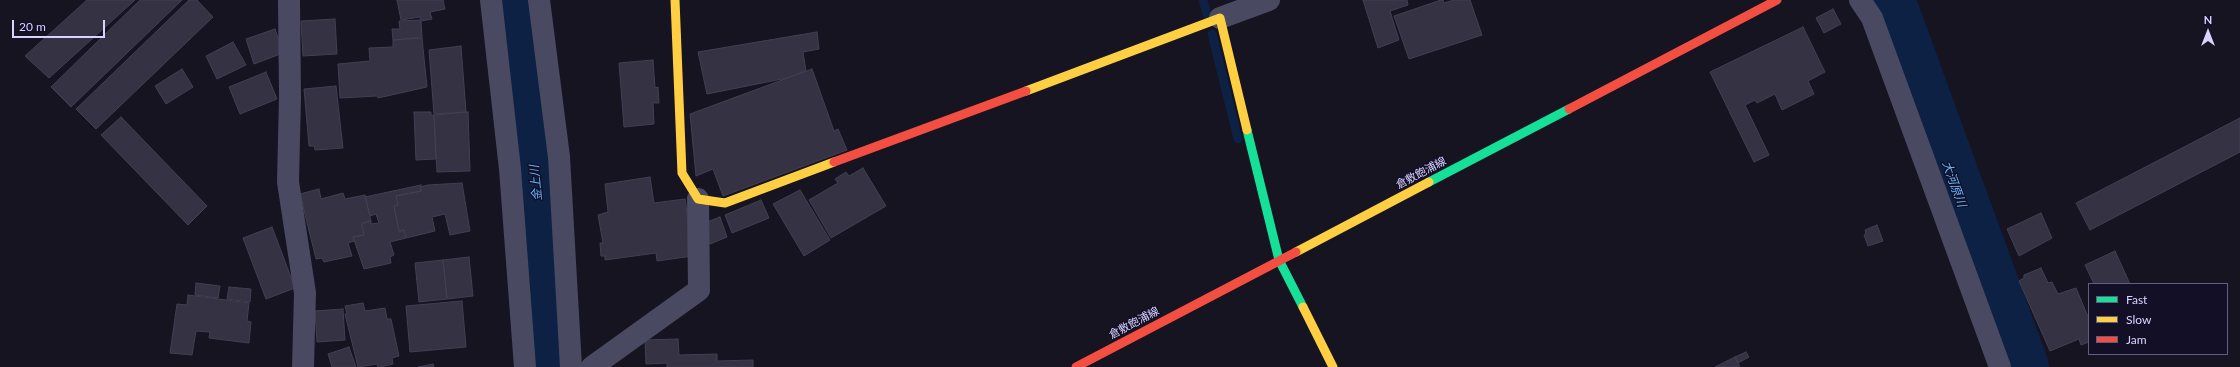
<!DOCTYPE html>
<html>
<head>
<meta charset="utf-8">
<style>
	body { margin:0 }
	#map { position:relative; width:2240px; height:367px; overflow:hidden; background:#161421; font-family:Lato,sans-serif }
	canvas { display:block }
	.legend { position:absolute; left:2088px; top:283px; width:140px; height:72px; box-sizing:border-box; background:#130f26; border:1px solid #625e7d; margin:0; padding:5px 7px; list-style:none; font-size:12px; color:#d9d4ff }
	.legend li { display:flex; align-items:center; gap:8px; height:20px }
	.legend b { width:20px; border:1px solid #625e7d }
	.north { position:absolute; left:2188px; top:12px; width:40px; height:40px; -webkit-text-stroke:3px #130f26; paint-order:stroke; rotate:0deg; font-size:11px; font-weight:700; line-height:16px; text-align:center; color:#d9d4ff }
	.north::after { content:''; display:block; margin:auto; width:14px; height:18px; background:#d9d4ff; clip-path:polygon(50% 0,100% 100%,50% 72%,0 100%) }
	.scale { position:absolute; left:12px; top:20px; width:93px; height:18px; box-sizing:border-box; border:2px solid #d9d4ff; border-top:0; padding-left:5px; font-size:12px; line-height:14px; white-space:nowrap; color:#d9d4ff; -webkit-text-stroke:3px #130f26; paint-order:stroke }
</style>
</head>
<body>
<div id="map">
<canvas width="2240" height="367"></canvas>
<ul class="legend">
<li><b style="height:5px;background:#16e098"></b>Fast</li>
<li><b style="height:5px;background:#ffcf43"></b>Slow</li>
<li><b style="height:5px;background:#f24e42"></b>Jam</li>
</ul>
<div class="north">N</div>
<div class="scale">20 m</div>
</div>
<script>
const ctx = document.querySelector('canvas').getContext('2d');
ctx.lineJoin = 'round';
const toPath = rows => new Path2D(rows.map(r => 'M' + r).join(''));
function trace(path, color, width, dash) { ctx.strokeStyle = color; ctx.lineWidth = width; ctx.lineCap = dash ? 'butt' : 'round'; ctx.setLineDash(dash || []); ctx.stroke(path); }
function fill(path, color) { ctx.fillStyle = color; ctx.fill(path, 'evenodd'); }
function drawText(font, color, halo, rows, align = 'center') {
  ctx.font = font + ' Lato,"Noto Sans JP",sans-serif'; ctx.lineWidth = 3; ctx.setLineDash([]); ctx.textBaseline = 'middle'; ctx.strokeStyle = halo; ctx.fillStyle = color; for (const [text, x, y, turn = 0] of rows) {
    ctx.save(); ctx.translate(x, y); ctx.rotate((+turn || 0) * Math.PI / 180); ctx.textAlign = isNaN(turn) ? turn : align; if (halo) ctx.strokeText(text, 0, 0); ctx.fillText(text, 0, 0); ctx.restore();
  }
}
trace(toPath([
	[1203,0,1207,14],
	[1212,34,1238,139]
]), '#0d2144', 9);
trace(toPath([
	[514,0,535,170,549,367],
	[1887,0,2021,367]
]), '#0d2144', 56);
const building = toPath([
	[87,0,135,0,49,78,25,56,87,0],
	[140,0,182,0,71,107,51,87,140,0],
	[189,0,197,0,213,17,96,129,76,109,189,0],
	[397,0,443,0,445,9,430,12,432,19,421,21,422,37,393,40,392,29,400,29,399,21,421,20,420,17,401,20,397,0],
	[1363,0,1407,0,1408,5,1390,11,1399,40,1378,48,1363,0],
	[1441,0,1443,0,1444,3,1454,0,1470,0,1482,35,1409,59,1394,16,1441,0],
	[1833,9,1841,24,1824,33,1816,18,1833,9],
	[335,19,337,54,303,56,301,21,335,19],
	[1803,27,1825,72,1808,81,1814,94,1782,110,1775,94,1757,103,1755,100,1745,105,1769,155,1754,162,1710,72,1803,27],
	[275,29,283,53,254,64,246,39,275,29],
	[817,32,819,49,803,52,806,71,787,78,707,94,698,52,817,32],
	[422,38,427,87,378,98,377,96,340,98,338,64,370,61,369,48,393,47,393,40,422,38],
	[233,42,246,65,217,79,206,56,233,42],
	[461,46,466,112,434,114,429,50,461,46],
	[653,60,655,88,658,87,659,103,653,103,654,124,624,127,619,63,653,60],
	[182,69,193,87,166,104,155,86,182,69],
	[812,69,834,131,838,129,847,150,723,196,713,169,696,176,690,114,812,69],
	[266,72,277,99,240,114,229,87,266,72],
	[336,86,343,148,315,150,314,146,309,146,304,89,336,86],
	[414,112,431,112,431,115,434,115,436,159,416,160,414,112],
	[468,112,470,171,437,172,434,115,468,112],
	[121,117,207,206,188,225,101,135,121,117],
	[2240,118,2240,152,2090,230,2076,203,2240,118],
	[863,168,886,206,831,238,809,200,838,183,835,179,846,172,849,176,863,168],
	[650,177,654,203,685,199,693,256,657,261,656,253,605,260,605,256,601,256,600,243,603,243,598,215,608,212,605,184,650,177],
	[462,183,470,231,450,235,445,214,432,217,435,231,406,238,404,230,399,231,394,206,398,205,396,196,421,191,420,187,428,185,462,183],
	[421,185,421,191,396,196,398,205,394,206,399,232,404,230,406,238,390,242,394,255,390,257,391,263,364,269,353,237,364,235,362,224,371,221,371,224,379,223,376,214,370,216,365,197,421,185],
	[319,189,321,199,343,193,345,199,365,195,371,221,361,223,364,235,353,237,354,241,348,243,352,256,324,262,322,258,316,259,300,194,319,189],
	[800,190,830,240,804,256,773,204,800,190],
	[761,200,769,218,732,233,725,215,761,200],
	[2041,213,2052,238,2019,256,2007,229,2041,213],
	[720,217,727,237,710,244,702,224,720,217],
	[1877,225,1883,241,1868,246,1864,235,1866,234,1865,230,1877,225],
	[272,227,295,288,266,299,243,238,272,227],
	[2115,251,2130,284,2094,284,2085,265,2115,251],
	[469,257,473,296,447,299,443,260,469,257],
	[443,260,447,299,419,302,415,263,443,260],
	[2041,268,2048,283,2052,282,2058,294,2076,288,2089,319,2089,342,2081,345,2079,339,2050,351,2019,281,2024,278,2024,275,2041,268],
	[196,283,220,286,218,298,195,295,196,283],
	[229,287,251,289,250,302,227,299,229,287],
	[188,295,249,303,247,321,251,322,249,343,209,338,210,332,196,331,192,355,170,353,177,304,187,305,188,295],
	[462,301,466,347,410,352,406,306,462,301],
	[363,303,365,311,385,308,387,319,391,319,399,356,392,358,393,364,381,367,378,367,377,364,358,367,345,314,347,314,345,306,363,303],
	[343,309,345,340,317,342,315,311,343,309],
	[678,339,679,355,717,354,717,361,753,360,753,367,667,367,667,363,646,364,645,340,678,339],
	[349,347,356,367,332,367,328,354,349,347],
	[1746,352,1749,357,1738,363,1735,357,1746,352],
	[1735,357,1740,367,1715,367,1735,357],
	[433,364,434,367,418,367,433,364]
]);
fill(building, '#343243');
trace(building, '#433f54', 1);
trace(toPath([
	[289,0,290,97,288,182,305,293,303,367],
	[491,0,510,169,525,367],
	[539,0,559,157,571,367],
	[1860,0,1872,18,2000,367],
	[1220,18,1269,0],
	[592,367,699,290,698,199]
]), '#4a4962', 22);
trace(toPath([
	[1247,130,1279,260,1303,307],
	[1429,182,1569,109]
]), '#16e098', 9);
trace(toPath([
	[675,0,682,173,698,199,725,203,834,162],
	[1026,91,1220,18,1247,130],
	[1296,252,1429,182],
	[1303,307,1333,367]
]), '#ffcf43', 9);
trace(toPath([
	[1569,109,1777,0],
	[834,162,1026,91],
	[1076,367,1296,252]
]), '#f24e42', 9);
drawText('11px', '#d9d4ff', '#130f26', [
	["倉敷飽浦線",1421,173,-28],
	["倉敷飽浦線",1134,323,-28]
]);
drawText('italic 12px', '#62b6ff', '#130f26', [
	["金上川",536,183,-95],
	["大河原川",1954,184,70]
]);
</script>
</body>
</html>
